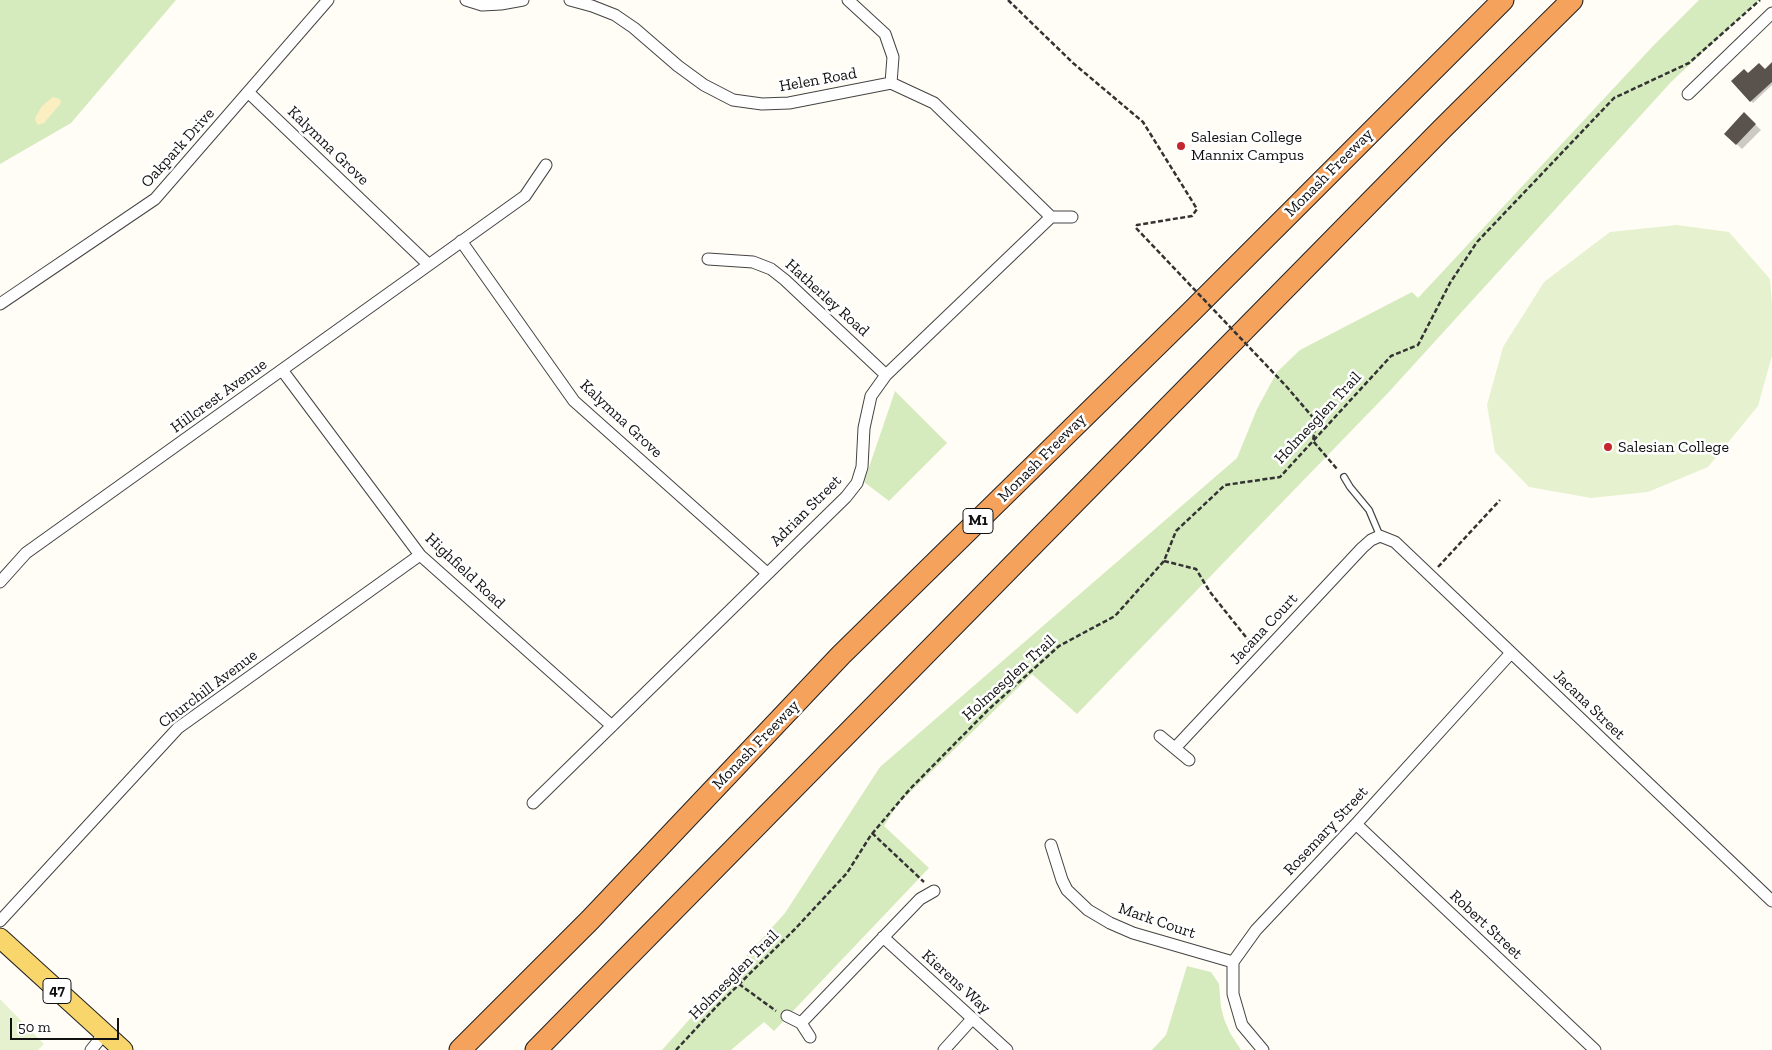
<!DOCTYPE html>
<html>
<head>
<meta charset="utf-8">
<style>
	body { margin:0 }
	#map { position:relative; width:1772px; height:1050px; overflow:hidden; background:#fffdf5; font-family:"Zilla Slab",serif }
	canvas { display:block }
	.scale { position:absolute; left:10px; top:1018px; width:109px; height:22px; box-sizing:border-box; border:2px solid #111; border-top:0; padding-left:6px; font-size:15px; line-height:18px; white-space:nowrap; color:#111; -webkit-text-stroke:4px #fff; paint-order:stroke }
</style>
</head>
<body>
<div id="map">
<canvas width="1772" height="1050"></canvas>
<div class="scale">50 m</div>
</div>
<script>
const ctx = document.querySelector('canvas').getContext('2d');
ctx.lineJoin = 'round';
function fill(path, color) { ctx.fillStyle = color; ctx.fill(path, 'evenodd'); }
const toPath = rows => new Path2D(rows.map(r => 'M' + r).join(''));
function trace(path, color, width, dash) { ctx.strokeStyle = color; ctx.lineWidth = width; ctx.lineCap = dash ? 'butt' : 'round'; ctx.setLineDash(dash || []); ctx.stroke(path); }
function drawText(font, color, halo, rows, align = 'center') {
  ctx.font = font + ' "Zilla Slab",serif'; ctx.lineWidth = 5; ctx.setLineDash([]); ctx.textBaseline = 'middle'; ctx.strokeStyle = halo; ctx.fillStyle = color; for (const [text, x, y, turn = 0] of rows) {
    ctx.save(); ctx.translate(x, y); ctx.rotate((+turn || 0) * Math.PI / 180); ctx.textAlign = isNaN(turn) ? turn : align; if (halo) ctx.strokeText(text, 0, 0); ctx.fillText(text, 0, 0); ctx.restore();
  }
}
fill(toPath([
	[0,0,176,0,71,123,0,164],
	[1699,0,1759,0,1672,81,1387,394,1077,714,1032,674,898,804,884,826,929,868,774,1031,764,1022,731,1050,662,1050,785,913,880,767,1237,458,1257,409,1277,372,1300,350,1412,292,1418,298,1653,46],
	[895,391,947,443,889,501,864,482],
	[1187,966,1211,972,1219,984,1221,1007,1224,1019,1230,1033,1241,1050,1152,1050,1166,1035]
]), '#d5ebbd');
fill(toPath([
	[53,97,60,99,61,103,44,123,38,125,35,120,36,116,42,106]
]), '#fbeec1');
fill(toPath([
	[1677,225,1729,232,1770,279,1772,304,1772,356,1758,406,1708,467,1648,492,1591,498,1529,487,1495,452,1487,405,1503,347,1544,282,1610,232],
	[0,999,44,1044,38,1050,0,1050]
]), '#e6f2cf');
fill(toPath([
	[1765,71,1772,72,1772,85,1753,103,1733,81],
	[1744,114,1761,130,1742,149,1726,134]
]), '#0003');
fill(toPath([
	[1772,62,1772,82,1750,102,1731,81,1744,69,1748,73,1759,63,1765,69],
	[1744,112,1756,124,1736,145,1724,134]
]), '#5a524d');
const lane = toPath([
	[1344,477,1350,487,1369,510,1380,536]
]);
const street = toPath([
	[466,0,482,5,501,4,523,0],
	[570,0,592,6,615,15,634,28,678,66,704,85,733,100,762,104,789,103,891,83,934,103,1051,217],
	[848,0,885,34,893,57,891,83],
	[248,92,428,264],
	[1688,94,1772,13],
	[1051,217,1072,217],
	[461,241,574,401,767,573],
	[708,259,753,262,771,269,785,280,886,375],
	[0,304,155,199,328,0],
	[282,370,420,555,612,726],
	[0,582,26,553,525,196,546,165],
	[1160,736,1189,760],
	[1175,748,1362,548,1371,540,1380,536,1395,542,1772,901],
	[533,803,846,497,857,483,862,467,864,428,871,396,886,375,1051,217],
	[1356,824,1595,1050],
	[1051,845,1062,880,1067,890,1088,910,1110,923,1133,933,1233,962],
	[0,921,178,728,420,555],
	[883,937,1007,1050],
	[787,1016,801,1023,810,1037],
	[801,1023,920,899,934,891],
	[91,1050,104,1034],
	[944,1050,972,1019],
	[1263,1050,1242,1025,1233,994,1233,962,1256,930,1356,824,1511,653]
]);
const primary = toPath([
	[0,938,123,1050]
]);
const highway = toPath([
	[460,1050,590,920,841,655,1191,312,1503,0],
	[536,1050,1442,129,1572,0]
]);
trace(lane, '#444', 8);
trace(street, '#444', 13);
trace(primary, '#222', 21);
trace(highway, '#222', 23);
trace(toPath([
	[1008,0,1073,63,1143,122,1197,209,1192,216,1137,225,1136,228],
	[1286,386,1316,421,1313,441,1337,469],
	[1164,561,1196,569,1210,592,1253,646],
	[1438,567,1500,500],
	[872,833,924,882],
	[739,984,776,1011],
	[676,1050,718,1005,795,929,847,873,871,835,910,789,988,710,1059,646,1115,616,1164,561,1176,531,1225,485,1280,477,1391,356,1418,345,1450,283,1477,242,1614,98,1689,63,1760,0]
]), '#333', 2.5, [5, 2.5]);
trace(lane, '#fff', 5.5);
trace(street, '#fff', 11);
trace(primary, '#f9d66b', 19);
trace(highway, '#f5a25d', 21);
trace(toPath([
	[1136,228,1286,386]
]), '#333', 2.5, [5, 2.5]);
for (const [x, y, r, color] of [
	[1181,146,5,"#c4262e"],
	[1608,447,5,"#c4262e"]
]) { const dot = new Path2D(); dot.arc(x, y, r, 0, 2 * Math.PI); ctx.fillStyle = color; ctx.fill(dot); trace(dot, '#fff', 2); }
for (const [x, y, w] of [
	[978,521,30],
	[57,991,28]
]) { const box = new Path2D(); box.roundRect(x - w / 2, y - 12.5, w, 25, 4); ctx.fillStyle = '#fff'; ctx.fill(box); trace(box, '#111', 1); }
drawText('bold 15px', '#111', null, [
	["M1",978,521],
	["47",57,991]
]);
drawText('16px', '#111', '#fff', [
	["Helen Road",818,80,-10],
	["Kalymna Grove",328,146,44],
	["Oakpark Drive",178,148,-48],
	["Monash Freeway",1329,173,-45],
	["Hatherley Road",827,298,42],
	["Hillcrest Avenue",219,396,-36],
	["Holmesglen Trail",1318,418,-47],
	["Kalymna Grove",621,419,43],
	["Monash Freeway",1042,458,-45],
	["Adrian Street",806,511,-45],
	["Highfield Road",465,571,43],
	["Jacana Court",1264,629,-47],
	["Holmesglen Trail",1009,678,-42],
	["Churchill Avenue",208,689,-37],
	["Jacana Street",1589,705,44],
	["Monash Freeway",756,745,-46],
	["Rosemary Street",1326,831,-47],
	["Mark Court",1157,921,19],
	["Robert Street",1486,925,43],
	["Holmesglen Trail",734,975,-45],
	["Kierens Way",956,982,42]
]);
drawText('16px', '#111', '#fff', [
	["Salesian College",1191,137],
	["Mannix Campus",1191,155],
	["Salesian College",1618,447]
], 'left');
</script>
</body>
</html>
